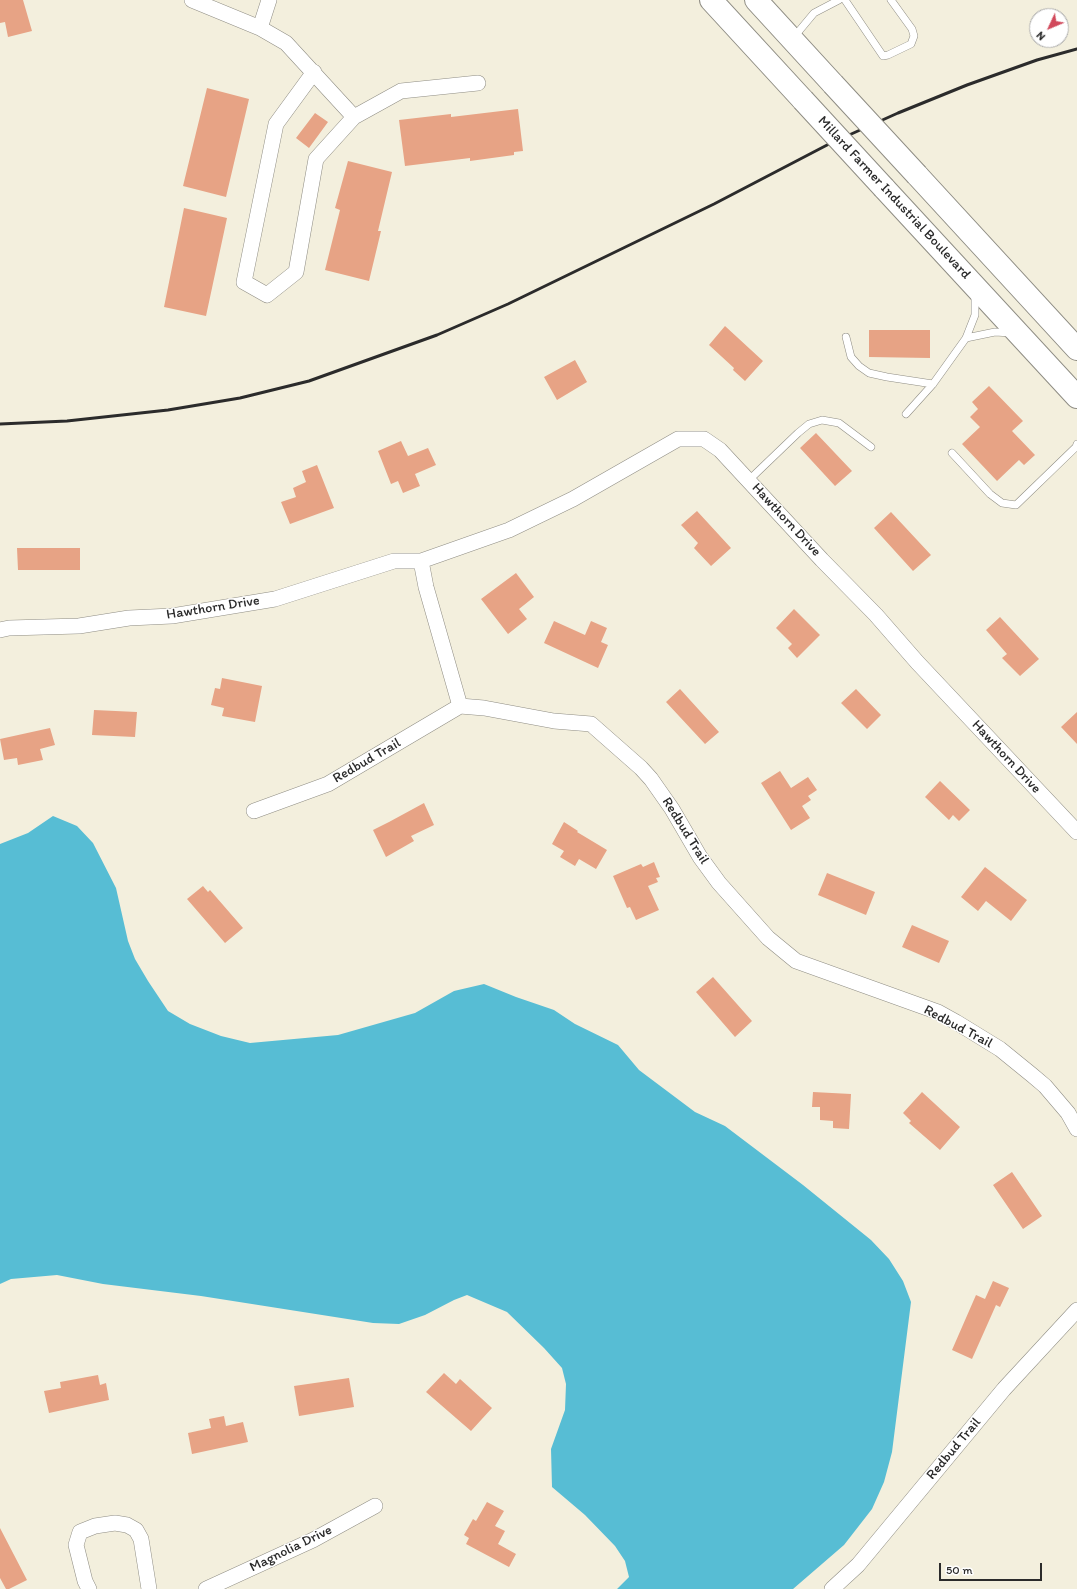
<!DOCTYPE html>
<html>
<head>
<meta charset="utf-8">
<style>
	body { margin:0 }
	#map { position:relative; width:1077px; height:1589px; overflow:hidden; background:#f3efdd; font-family:Itim,sans-serif }
	canvas { display:block }
	.north { position:absolute; left:1029px; top:8px; width:40px; height:40px; box-sizing:border-box; background:#fff; border:1px solid #aaa; border-radius:50%; rotate:226deg; font-size:11px; font-weight:700; line-height:16px; text-align:center; color:#2b2b2b }
	.north::after { content:''; display:block; margin:auto; width:14px; height:18px; background:#d1495b; clip-path:polygon(50% 0,100% 100%,50% 72%,0 100%) }
	.scale { position:absolute; left:939px; top:1563px; width:103px; height:18px; box-sizing:border-box; border:2px solid #2b2b2b; border-top:0; padding-left:5px; font-size:12px; line-height:14px; white-space:nowrap; color:#2b2b2b; -webkit-text-stroke:3px #fff; paint-order:stroke }
</style>
</head>
<body>
<div id="map">
<canvas width="1077" height="1589"></canvas>
<div class="north">N</div>
<div class="scale">50 m</div>
</div>
<script>
const ctx = document.querySelector('canvas').getContext('2d');
ctx.lineJoin = 'round';
function fill(path, color) { ctx.fillStyle = color; ctx.fill(path, 'evenodd'); }
const toPath = rows => new Path2D(rows.map(r => 'M' + r).join(''));
function trace(path, color, width, dash) { ctx.strokeStyle = color; ctx.lineWidth = width; ctx.lineCap = dash ? 'butt' : 'round'; ctx.setLineDash(dash || []); ctx.stroke(path); }
function drawText(font, color, halo, rows, align = 'center') {
  ctx.font = font + ' Itim,sans-serif'; ctx.lineWidth = 3; ctx.setLineDash([]); ctx.textBaseline = 'middle'; ctx.strokeStyle = halo; ctx.fillStyle = color; for (const [text, x, y, turn = 0] of rows) {
    ctx.save(); ctx.translate(x, y); ctx.rotate((+turn || 0) * Math.PI / 180); ctx.textAlign = isNaN(turn) ? turn : align; if (halo) ctx.strokeText(text, 0, 0); ctx.fillText(text, 0, 0); ctx.restore();
  }
}
fill(toPath([
	[53,816,77,826,93,843,116,888,128,941,135,959,148,981,168,1011,190,1024,221,1036,250,1043,338,1035,415,1013,454,991,484,984,516,997,554,1010,575,1024,618,1045,639,1070,695,1112,725,1126,803,1185,871,1240,889,1259,903,1281,911,1302,892,1452,884,1482,872,1509,844,1545,793,1589,617,1589,629,1577,625,1561,615,1546,585,1515,552,1487,551,1449,565,1410,566,1384,562,1368,544,1348,507,1312,467,1295,454,1300,425,1315,399,1324,373,1323,201,1296,103,1284,57,1275,11,1279,0,1284,0,844,28,833]
]), '#57bdd4');
fill(toPath([
	[0,0,23,0,32,31,8,37,5,22,0,23],
	[207,88,249,99,226,197,183,186],
	[518,109,523,151,514,152,514,155,470,161,470,158,405,166,399,120,451,114,451,117],
	[315,113,328,122,309,148,296,138],
	[348,161,392,172,378,231,381,231,369,281,325,270,340,210,335,208],
	[184,208,227,218,206,316,164,307],
	[725,326,763,361,745,381,733,370,734,368,709,345],
	[869,330,930,330,930,358,869,357],
	[575,360,587,382,557,400,544,377],
	[989,386,1023,421,1012,431,1035,455,1024,465,1019,460,997,481,962,444,980,427,970,417,978,409,972,402],
	[816,433,852,471,835,486,800,448],
	[401,441,408,456,428,448,436,465,415,474,420,486,403,493,398,481,391,484,378,451],
	[317,465,334,508,290,524,281,502,296,497,293,488,306,482,302,471],
	[697,511,731,548,711,566,694,548,698,543,681,525],
	[891,512,931,555,913,571,874,528],
	[17,548,80,548,80,570,18,570],
	[516,573,534,597,519,609,527,619,508,634,481,599],
	[794,609,820,635,797,658,788,648,792,644,776,628],
	[1000,617,1039,659,1020,676,1002,658,1007,654,986,630],
	[554,621,585,635,591,621,607,628,601,642,608,645,598,668,544,643],
	[222,678,262,686,255,722,222,716,224,708,211,705,215,688,220,689],
	[680,689,719,732,705,744,666,702],
	[856,689,881,715,867,729,841,703],
	[94,710,137,712,135,737,92,735],
	[1077,712,1077,744,1061,727],
	[50,728,55,745,40,749,43,760,18,765,17,758,4,760,0,739],
	[780,771,791,788,808,777,817,790,808,796,811,800,802,806,810,818,791,830,761,783],
	[940,781,970,810,959,821,953,815,949,820,925,797],
	[424,803,434,825,411,836,414,841,386,857,373,830,389,822],
	[564,822,578,831,577,832,607,850,596,869,579,859,575,866,560,857,564,851,552,844],
	[654,862,660,877,656,878,658,882,648,886,659,910,636,920,630,907,627,908,613,876,641,864,643,867],
	[985,867,1027,900,1011,921,986,901,978,911,961,897],
	[827,873,875,892,866,915,818,895],
	[203,886,208,892,210,890,243,928,225,943,187,899],
	[912,925,949,941,939,963,902,947],
	[713,977,752,1021,735,1037,696,992],
	[813,1092,851,1094,849,1129,833,1128,833,1121,820,1120,820,1107,812,1107],
	[922,1092,960,1127,940,1150,909,1123,911,1121,903,1113],
	[1012,1172,1042,1216,1023,1229,993,1185],
	[993,1281,1009,1288,1000,1307,996,1305,972,1359,952,1350,976,1295,985,1299],
	[444,1373,456,1384,460,1379,492,1408,471,1431,426,1392],
	[98,1375,100,1385,106,1383,109,1400,49,1413,44,1391,61,1388,60,1382],
	[349,1378,354,1407,299,1416,294,1386],
	[224,1416,226,1426,243,1422,248,1442,192,1454,188,1433,211,1428,209,1419],
	[487,1502,504,1511,495,1526,505,1531,498,1544,516,1554,509,1567,466,1544,469,1538,464,1535,473,1519,476,1521],
	[0,1528,27,1580,9,1589,6,1589,0,1578]
]), '#e7a385');
const lane = toPath([
	[845,0,883,56,888,55,911,44,914,36,912,29,891,0],
	[794,37,814,13,839,0],
	[846,337,851,357,859,366,869,373,887,377,933,384],
	[966,338,995,332,1011,333],
	[906,414,933,384,966,338,975,315,975,295],
	[952,453,990,494,1002,503,1016,505,1076,447,1077,444],
	[749,480,798,433,809,424,822,420,839,423,871,447]
]);
const street = toPath([
	[192,0,260,28,286,43,354,117],
	[260,28,269,0],
	[314,72,276,124,244,282,267,295,296,272,316,159,354,117,401,91,478,83],
	[421,561,426,587,460,706],
	[0,630,9,628,79,626,129,618,172,616,275,599,394,561,421,561,509,530,573,499,678,439,704,439,720,450,822,560,876,615,917,662,1077,832],
	[254,811,328,784,460,706,484,708,554,721,591,724,641,768,651,779,672,809,700,857,719,883,768,938,796,961,938,1012,956,1022,1000,1049,1032,1075,1045,1086,1068,1113,1077,1129],
	[89,1589,85,1581,76,1545,80,1532,95,1526,115,1523,127,1525,136,1530,141,1539,149,1589],
	[206,1589,313,1540,375,1506],
	[832,1589,858,1565,1004,1389,1077,1310]
]);
const primary = toPath([
	[711,0,803,100],
	[756,0,833,84],
	[917,175,1077,349],
	[884,188,1077,397]
]);
trace(lane, '#8f8d84', 8);
trace(street, '#8f8d84', 16);
trace(primary, '#8f8d84', 24);
trace(lane, '#fff', 7);
trace(street, '#fff', 15);
trace(primary, '#fff', 22);
trace(toPath([
	[0,424,67,421,168,410,240,398,309,381,437,335,508,304,714,204,829,144,898,113,967,85,1037,60,1077,49]
]), '#2b2b2b', 3);
const primaryBridge = toPath([
	[833,84,917,175],
	[803,100,884,188]
]);
trace(primaryBridge, '#8f8d84', 24, []);
trace(primaryBridge, '#fff', 22);
drawText('14px', '#2b2b2b', '#fff', [
	["Millard Farmer Industrial Boulevard",894,198,47],
	["Hawthorn Drive",786,520,47],
	["Hawthorn Drive",213,608,-9],
	["Hawthorn Drive",1006,757,47],
	["Redbud Trail",367,761,-30],
	["Redbud Trail",685,831,58],
	["Redbud Trail",958,1027,28],
	["Redbud Trail",954,1449,-50],
	["Magnolia Drive",291,1549,-26]
]);
</script>
</body>
</html>
